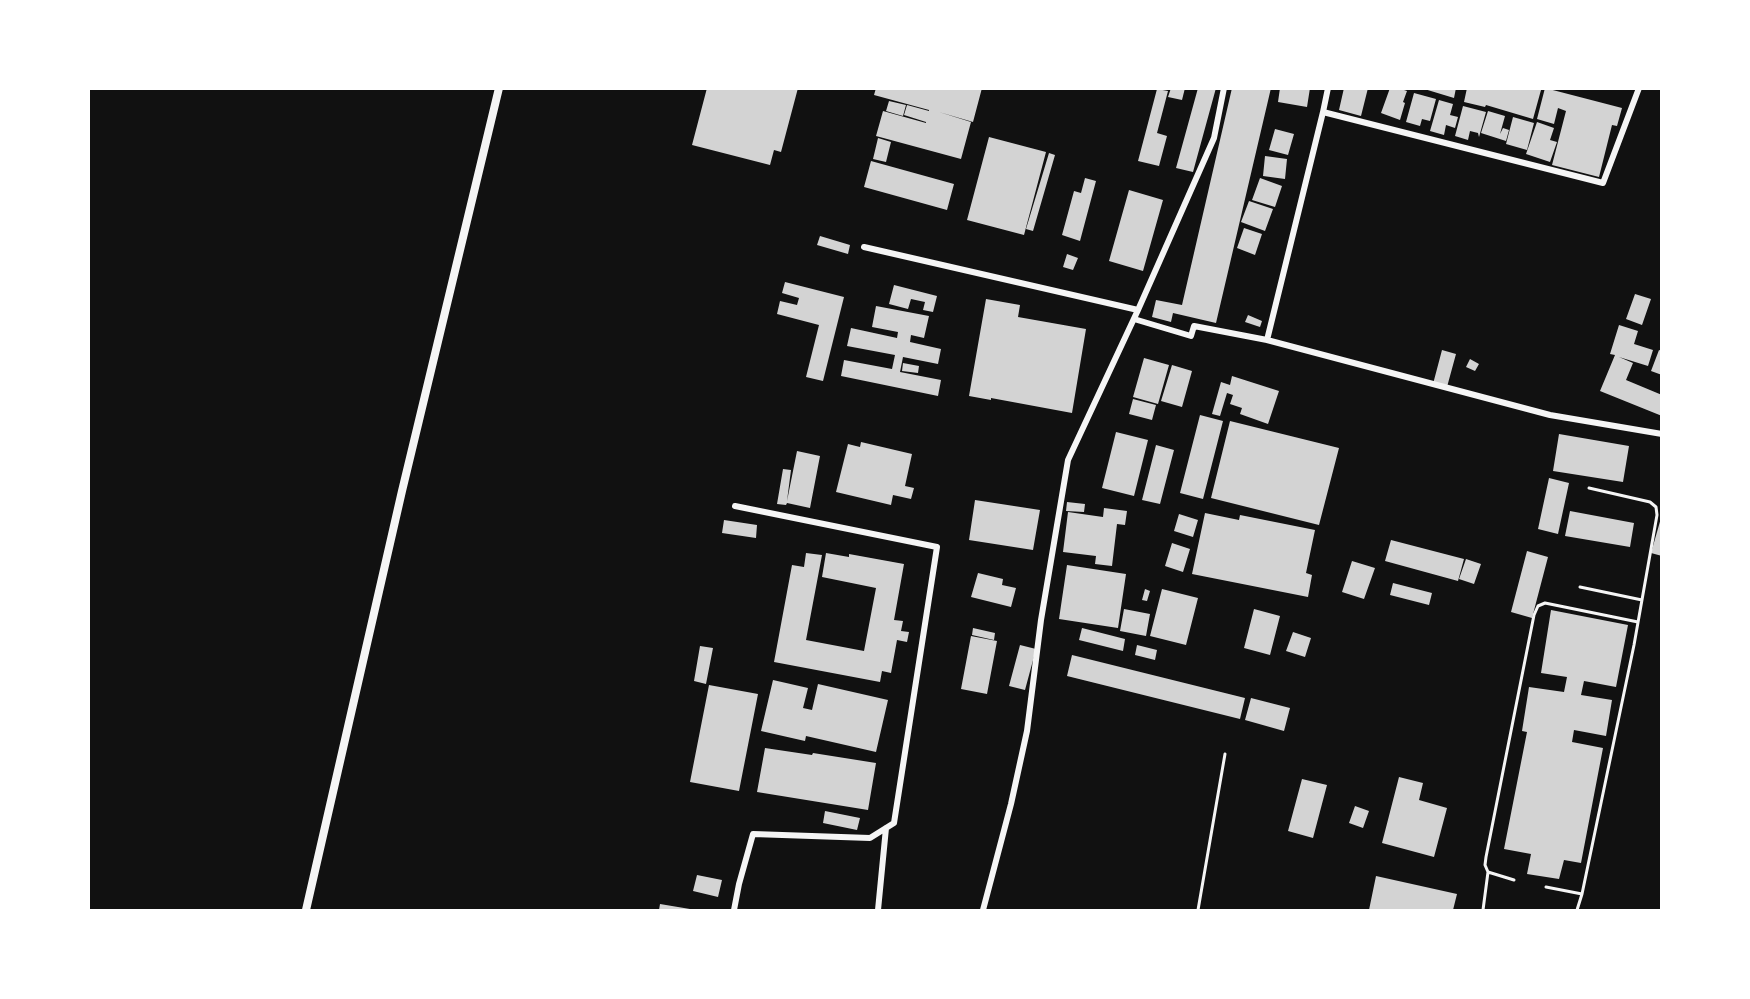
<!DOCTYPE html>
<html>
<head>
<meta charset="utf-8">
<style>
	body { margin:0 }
	#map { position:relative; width:1750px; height:999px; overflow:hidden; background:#111; font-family:"Libre Baskerville",serif }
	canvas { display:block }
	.frame { position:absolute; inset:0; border:90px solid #fff; pointer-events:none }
</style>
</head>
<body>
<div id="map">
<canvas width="1750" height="999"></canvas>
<div class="frame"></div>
</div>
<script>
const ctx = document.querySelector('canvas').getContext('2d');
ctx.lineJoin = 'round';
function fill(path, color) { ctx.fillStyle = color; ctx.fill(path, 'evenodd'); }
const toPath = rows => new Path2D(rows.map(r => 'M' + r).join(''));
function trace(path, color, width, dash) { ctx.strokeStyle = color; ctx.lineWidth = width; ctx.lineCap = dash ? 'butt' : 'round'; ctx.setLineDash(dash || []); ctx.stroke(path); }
fill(toPath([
	[707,88,798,88,781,152,774,150,770,165,692,145],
	[876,88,982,88,973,122,939,112,971,122,961,159,876,136,883,111,926,123,926,122,904,115,907,105,929,111,929,110,874,95],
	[1171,88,1185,88,1182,100,1168,97],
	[1198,88,1216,88,1193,172,1176,168],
	[1232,88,1271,88,1216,323,1173,313,1171,322,1152,317,1156,300,1182,305],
	[1280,88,1310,88,1307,107,1278,102],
	[1344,88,1368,88,1361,116,1339,110],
	[1390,88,1398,88,1407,91,1403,102,1405,103,1400,120,1381,113],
	[1421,88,1456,88,1454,98],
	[1467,88,1537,88,1541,90,1533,119,1486,105,1485,107,1464,102],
	[1545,88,1622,108,1617,126,1612,125,1599,177,1552,165,1566,111,1558,108,1554,124,1537,119],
	[1157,89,1168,91,1157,133,1167,136,1159,166,1138,161],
	[1414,93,1436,99,1430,121,1422,119,1420,126,1406,122],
	[1439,100,1453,104,1450,115,1458,117,1455,128,1446,125,1444,135,1430,131],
	[889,101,906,105,903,116,886,111],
	[1463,106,1486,112,1479,137,1478,133,1470,131,1468,140,1455,136],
	[1488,111,1505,116,1500,134,1503,128,1509,130,1506,141,1481,133],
	[1513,117,1534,123,1527,150,1506,144],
	[1537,122,1554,128,1550,140,1557,142,1550,162,1526,154],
	[1275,129,1294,134,1288,155,1269,150],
	[989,137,1046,152,1024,235,967,220],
	[878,138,891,142,886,162,873,159],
	[1049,153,1055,155,1033,231,1026,229],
	[1265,156,1287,159,1285,179,1263,176],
	[871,161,954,184,947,210,864,187],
	[1085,178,1096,181,1080,241,1062,235,1074,191,1081,193],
	[1260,178,1282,186,1275,207,1252,200],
	[1129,190,1163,200,1143,271,1109,261],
	[1249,201,1273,209,1265,231,1241,222],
	[1244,228,1262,234,1255,255,1237,248],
	[820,236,850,245,848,254,817,245],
	[1067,254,1078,258,1073,270,1063,267],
	[785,282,844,297,823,381,806,377,819,325,777,314,780,301,797,305,799,298,782,293],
	[894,285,937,296,933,312,923,310,925,302,911,299,908,309,889,304],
	[1635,294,1651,299,1642,325,1626,319],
	[986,299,1020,305,1018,317,1086,329,1072,413,991,398,991,400,969,396],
	[876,306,929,316,924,338,911,335,910,342,941,349,938,364,903,357,900,372,941,380,938,396,841,376,844,360,892,369,895,355,847,346,851,328,897,338,898,332,872,327],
	[1248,315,1262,321,1260,327,1245,322],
	[1619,325,1638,331,1634,344,1653,350,1648,366,1619,357,1633,363,1626,380,1662,395,1662,416,1600,391,1615,355,1610,354],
	[1442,350,1456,354,1447,387,1433,384],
	[1659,350,1662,351,1662,375,1651,371],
	[1144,358,1169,365,1158,404,1133,397],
	[1470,359,1479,364,1475,371,1466,367],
	[903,363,919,366,918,373,902,371],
	[1172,365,1192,371,1182,407,1161,401],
	[1232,376,1279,391,1268,424,1240,414,1242,408,1230,404,1233,395,1227,393,1220,416,1212,414,1221,382,1230,385],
	[1133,399,1156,405,1152,420,1129,414],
	[1200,415,1223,421,1203,499,1180,493],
	[1230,421,1339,448,1319,525,1211,498],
	[1116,432,1148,440,1134,496,1102,488],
	[1559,434,1629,446,1623,482,1553,471],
	[861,442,912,454,905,486,914,488,911,499,893,495,891,505,836,492,848,444,860,447],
	[1156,445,1174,450,1160,504,1142,500],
	[797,451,820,456,810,508,787,503,786,505,777,504,783,469,791,470,787,501],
	[1549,478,1569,483,1558,534,1538,529],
	[975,500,1040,510,1033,550,969,540],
	[1067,502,1085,504,1084,512,1066,511],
	[1104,508,1127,511,1125,525,1117,524,1112,566,1095,564,1096,556,1063,552,1068,512,1103,517],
	[1570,511,1634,523,1630,547,1565,536],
	[1205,513,1239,520,1240,515,1315,530,1306,573,1312,575,1308,597,1192,574],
	[1179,514,1198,520,1193,537,1174,531],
	[1661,518,1662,518,1662,556,1651,553],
	[724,520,757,525,756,538,722,533],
	[1391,540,1464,559,1458,581,1385,561],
	[1172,543,1190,549,1183,572,1165,566],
	[1527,551,1548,557,1532,618,1511,612],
	[806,553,822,555,806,640,864,651,876,588,822,577,826,553,849,557,849,554,904,564,894,620,903,621,901,631,909,632,907,642,897,640,891,673,882,671,880,682,774,662,792,565,804,567],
	[1466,559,1481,564,1474,584,1459,579],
	[1352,561,1375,568,1364,599,1342,592],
	[1067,565,1126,574,1118,628,1059,619],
	[978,573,1003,579,1002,585,1016,588,1011,607,971,597],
	[1393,583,1432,593,1429,605,1390,595],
	[1145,589,1150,591,1147,601,1142,600],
	[1162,589,1198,598,1186,645,1150,636],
	[1124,609,1150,614,1146,636,1120,631],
	[1254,609,1280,616,1270,655,1244,648],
	[1551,610,1628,625,1616,687,1584,681,1581,695,1612,700,1606,736,1574,730,1572,742,1603,748,1581,863,1564,860,1559,879,1527,874,1531,854,1504,849,1527,732,1522,731,1529,687,1564,692,1567,677,1541,673],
	[973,628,995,633,994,640,972,635],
	[1082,628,1125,639,1123,651,1079,640],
	[1293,632,1311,638,1305,657,1286,651],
	[971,636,997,641,987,694,961,689],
	[1020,645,1036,649,1025,690,1009,686],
	[1137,645,1157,650,1155,660,1135,655],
	[700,646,713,648,706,684,694,681],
	[1072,655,1245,698,1240,719,1067,676],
	[773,680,808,688,803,708,812,710,818,684,888,700,876,752,806,736,805,741,761,731],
	[709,685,758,694,739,791,690,782],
	[1251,698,1290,708,1284,731,1245,720],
	[765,748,812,755,813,753,876,763,868,810,757,792],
	[1399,777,1423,783,1419,800,1447,808,1434,857,1382,843],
	[1302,779,1327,785,1313,838,1288,831],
	[1355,806,1369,811,1363,828,1349,823],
	[825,811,860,818,857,830,823,823],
	[697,875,722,880,718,897,693,891],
	[1376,876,1457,894,1453,910,1369,910],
	[660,904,690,909,690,910,659,910]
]), '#d3d3d3');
trace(toPath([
	[1580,587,1642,600],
	[1514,880,1488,872,1485,865,1486,857,1534,615,1538,606,1545,603,1638,622],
	[1546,887,1582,894],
	[1198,910,1225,754],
	[1483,910,1488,872],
	[1577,910,1582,894,1634,645,1657,515,1656,507,1650,502,1589,488]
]), '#f5f5f5', 3);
trace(toPath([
	[1328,88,1323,112,1603,183,1639,88],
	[864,247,1138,310],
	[1134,319,1191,336,1194,326,1267,340,1323,112],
	[1267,340,1550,415,1662,434],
	[734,910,739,884,753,834,870,838,894,823,937,547,735,506],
	[878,910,886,828],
	[983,910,1011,804,1027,731,1041,620,1068,460,1138,310,1214,138,1224,88]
]), '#f5f5f5', 6);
trace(toPath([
	[306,910,402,491,499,88]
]), '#f5f5f5', 8);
</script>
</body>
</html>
